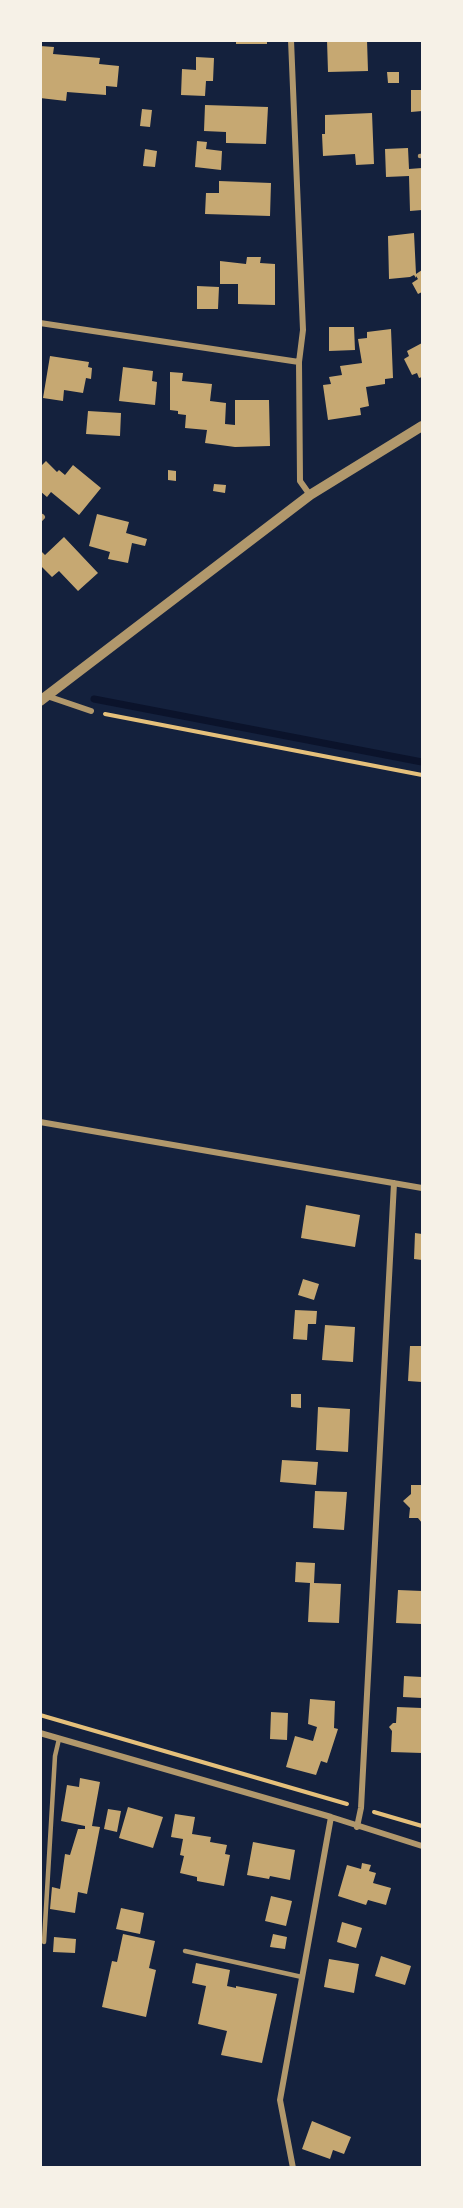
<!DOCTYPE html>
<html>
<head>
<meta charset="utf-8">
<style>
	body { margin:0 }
	#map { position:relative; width:463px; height:2208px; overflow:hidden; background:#14213d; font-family:"Exo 2",sans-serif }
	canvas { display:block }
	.frame { position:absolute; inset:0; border:42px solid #f6f1e7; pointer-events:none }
</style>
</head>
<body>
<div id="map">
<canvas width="463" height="2208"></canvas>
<div class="frame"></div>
</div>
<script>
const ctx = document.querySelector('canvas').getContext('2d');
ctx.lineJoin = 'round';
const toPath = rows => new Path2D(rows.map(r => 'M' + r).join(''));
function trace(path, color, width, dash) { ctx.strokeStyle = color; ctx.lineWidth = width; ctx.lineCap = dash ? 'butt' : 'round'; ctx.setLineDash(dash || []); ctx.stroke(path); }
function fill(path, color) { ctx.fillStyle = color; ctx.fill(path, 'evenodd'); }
trace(toPath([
	[94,699,422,762]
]), '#0b132b', 7);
fill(toPath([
	[236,40,267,40,267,44,236,44],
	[327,40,367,40,368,71,328,72],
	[40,46,54,47,53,54,100,58,99,64,119,66,117,87,106,86,106,95,67,92,66,101,40,98],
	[196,57,214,58,213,81,206,81,205,96,181,95,182,69,196,70],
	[387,72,399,72,399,83,388,83],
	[411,90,422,90,422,111,411,112],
	[205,105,268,107,266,144,226,143,226,132,204,131],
	[142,109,152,110,150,127,140,126],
	[372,113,374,164,356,165,355,154,323,156,322,134,325,134,325,115],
	[197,141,207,142,206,149,222,151,221,170,195,167],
	[408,148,409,169,422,168,422,210,410,211,409,176,386,177,385,149],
	[145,149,157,151,155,167,143,166],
	[219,181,271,183,270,216,205,214,206,193,219,193],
	[414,233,416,274,422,270,422,292,418,294,412,283,418,279,416,276,416,278,414,275,410,277,389,279,388,236],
	[247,257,261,257,260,263,275,264,275,305,238,304,238,284,220,284,220,261,246,264],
	[197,286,219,287,218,309,197,309],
	[329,327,354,327,355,350,329,351],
	[391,329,393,378,385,379,385,384,366,387,369,406,360,408,361,415,328,420,323,385,331,384,329,377,342,375,340,366,362,363,358,339,367,338,367,332],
	[422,343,422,377,419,378,417,373,412,375,404,359,409,356,407,351],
	[50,356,89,362,88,367,92,368,91,379,86,378,83,393,64,390,63,401,43,398],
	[123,367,153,371,152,381,157,382,155,405,119,401],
	[170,372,183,373,182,381,212,384,210,401,226,403,225,424,235,425,235,400,269,400,270,446,235,447,205,443,207,430,185,428,186,415,178,414,178,411,170,410],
	[88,411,121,413,120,436,86,434],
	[46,461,57,472,59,470,65,475,73,465,101,488,79,515,51,492,47,497,40,491,40,467],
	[168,470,176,471,176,481,168,480],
	[214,484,226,485,225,493,213,491],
	[97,514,129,522,126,533,147,539,145,546,132,543,128,563,108,559,110,552,89,546],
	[64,537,98,573,78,591,59,571,52,577,40,565,40,550,45,555],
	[306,1205,360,1215,355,1247,301,1238],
	[415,1233,422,1234,422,1260,414,1259],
	[303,1279,319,1284,314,1300,298,1295],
	[295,1310,317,1311,316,1324,308,1324,307,1340,293,1339],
	[325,1325,355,1327,353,1362,322,1360],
	[410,1346,422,1346,422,1382,408,1381],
	[291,1394,301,1394,301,1408,291,1407],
	[318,1407,350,1409,348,1452,316,1450],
	[282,1460,318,1462,316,1485,280,1482],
	[411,1485,422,1485,422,1523,418,1518,409,1518,410,1508,403,1501,411,1494],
	[315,1491,347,1492,344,1530,313,1528],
	[296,1562,315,1563,314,1583,341,1584,339,1623,308,1622,310,1583,295,1582],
	[398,1590,422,1591,422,1624,396,1623],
	[404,1676,422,1677,422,1698,403,1697],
	[310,1699,335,1701,334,1728,338,1729,327,1763,321,1761,316,1775,286,1767,295,1736,313,1741,317,1727,308,1724],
	[397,1707,422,1708,422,1753,391,1752,392,1731,389,1727,393,1723,396,1723],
	[271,1712,288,1713,287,1740,270,1739],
	[80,1778,100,1782,92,1826,100,1827,87,1894,78,1892,75,1913,50,1909,52,1887,60,1889,65,1854,70,1855,78,1829,85,1829,85,1826,61,1821,67,1785,79,1787],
	[128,1807,163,1817,153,1848,119,1838],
	[108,1809,121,1811,117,1832,104,1829],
	[175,1814,195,1817,192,1834,211,1837,210,1842,227,1845,225,1854,230,1855,224,1886,197,1881,197,1877,180,1873,184,1856,180,1855,183,1839,171,1837],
	[253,1842,295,1850,290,1880,270,1876,269,1879,247,1875],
	[362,1863,371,1865,369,1871,376,1873,373,1883,391,1888,386,1905,368,1900,366,1905,338,1896,347,1865,361,1869],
	[271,1896,292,1901,286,1926,265,1921],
	[121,1908,144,1913,140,1934,116,1929],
	[342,1922,362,1928,356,1948,337,1942],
	[123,1934,155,1941,149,1968,156,1970,146,2017,102,2007,112,1961,117,1962],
	[273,1934,287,1937,285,1949,270,1947],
	[54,1937,76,1939,75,1953,53,1952],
	[381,1956,411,1966,405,1985,375,1976],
	[329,1959,359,1964,354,1993,324,1987],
	[196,1963,230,1970,227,1986,236,1988,236,1986,277,1994,262,2063,221,2055,227,2031,198,2024,206,1986,192,1983],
	[312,2121,351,2137,344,2154,333,2150,330,2159,302,2149]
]), '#c6a872');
trace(toPath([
	[105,714,422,775],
	[40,1715,347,1804],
	[374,1812,422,1826]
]), '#e5c07b', 4);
trace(toPath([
	[420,156,422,156],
	[44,1942,55,1756,59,1739],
	[185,1951,302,1977]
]), '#b1986c', 4.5);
trace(toPath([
	[291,40,303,330,299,362,300,481,310,495],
	[40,323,299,362],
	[40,519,42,517],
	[47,696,91,711],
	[40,1122,422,1188],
	[40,1733,331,1817,422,1846],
	[357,1827,361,1808,394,1183],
	[293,2168,280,2100,331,1817]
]), '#b1986c', 6);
trace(toPath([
	[40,701,310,495,422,426]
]), '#b1986c', 10);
</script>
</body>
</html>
